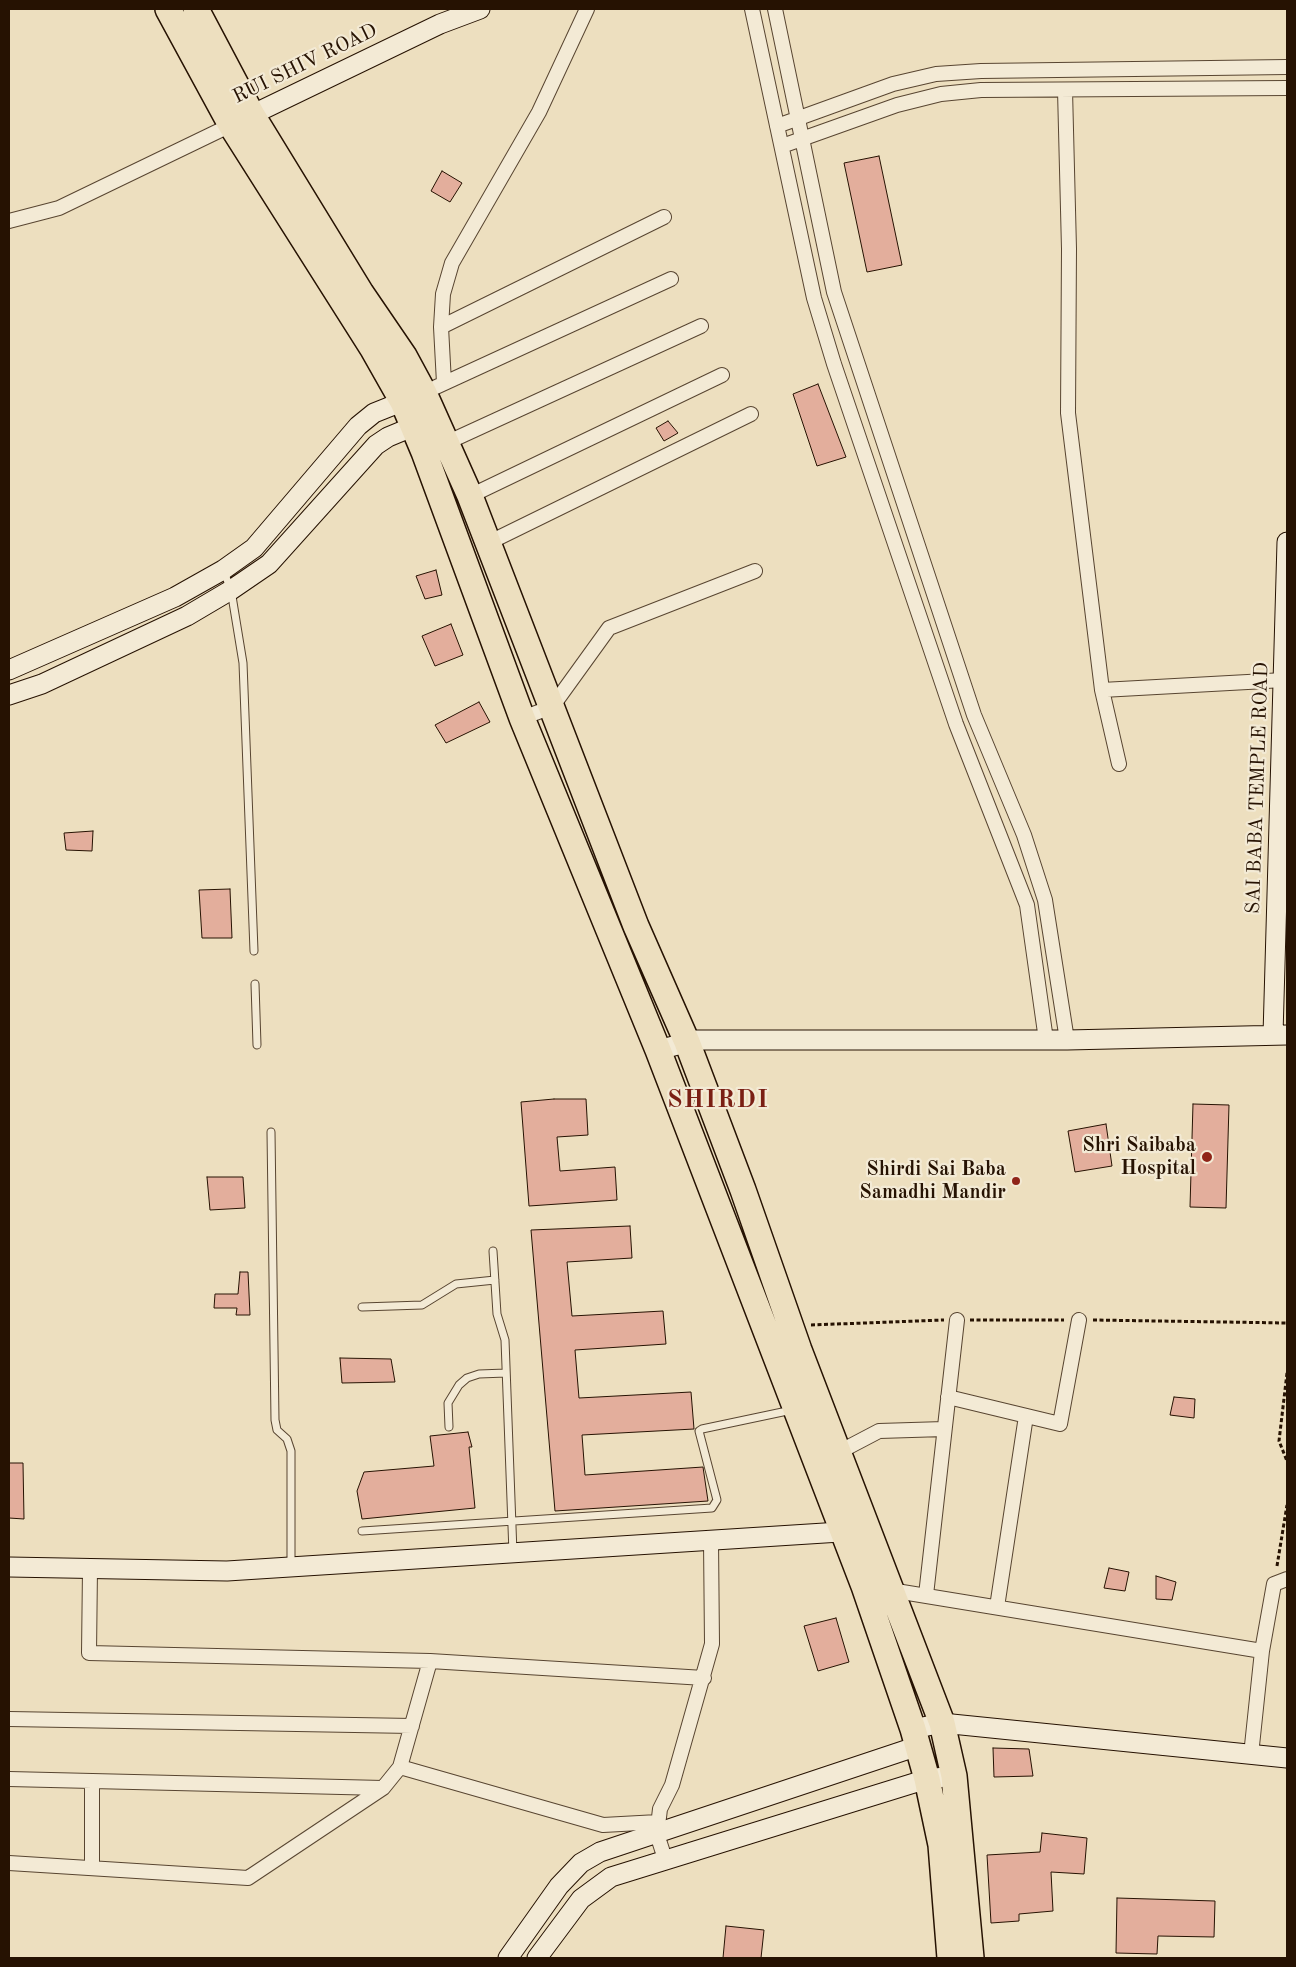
<!DOCTYPE html>
<html>
<head>
<meta charset="utf-8">
<style>
	body { margin:0 }
	#map { position:relative; width:1296px; height:1967px; overflow:hidden; background:#eddfbf; font-family:"Old Standard TT",serif }
	canvas { display:block }
	.frame { position:absolute; inset:0; border:10px solid #261202; pointer-events:none }
</style>
</head>
<body>
<div id="map">
<canvas width="1296" height="1967"></canvas>
<div class="frame"></div>
</div>
<script>
const ctx = document.querySelector('canvas').getContext('2d');
ctx.lineJoin = 'round';
function fill(path, color) { ctx.fillStyle = color; ctx.fill(path, 'evenodd'); }
const toPath = rows => new Path2D(rows.map(r => 'M' + r).join(''));
function trace(path, color, width, dash) { ctx.strokeStyle = color; ctx.lineWidth = width; ctx.lineCap = dash ? 'butt' : 'round'; ctx.setLineDash(dash || []); ctx.stroke(path); }
function drawText(font, color, halo, rows, align = 'center') {
  ctx.font = font + ' "Old Standard TT",serif'; ctx.lineWidth = 4.5; ctx.setLineDash([]); ctx.textBaseline = 'middle'; ctx.strokeStyle = halo; ctx.fillStyle = color; for (const [text, x, y, turn = 0] of rows) {
    ctx.save(); ctx.translate(x, y); ctx.rotate((+turn || 0) * Math.PI / 180); ctx.textAlign = isNaN(turn) ? turn : align; if (halo) ctx.strokeText(text, 0, 0); ctx.fillText(text, 0, 0); ctx.restore();
  }
}
const building = toPath([
	[879,156,902,265,867,272,844,163,879,156],
	[442,171,462,183,450,202,431,191,442,171],
	[818,384,846,457,817,466,793,394,818,384],
	[668,421,678,433,664,441,656,428,668,421],
	[436,570,442,595,425,599,416,576,436,570],
	[451,624,463,655,435,666,422,636,451,624],
	[479,702,490,722,446,743,435,725,479,702],
	[93,831,92,851,66,850,64,833,93,831],
	[230,889,232,938,202,938,199,890,230,889],
	[554,1099,586,1099,588,1135,557,1137,560,1171,615,1167,617,1200,529,1206,521,1102,554,1099],
	[1193,1104,1229,1105,1226,1208,1190,1207,1193,1104],
	[1106,1124,1112,1166,1075,1172,1068,1131,1106,1124],
	[207,1177,243,1177,245,1208,210,1210,207,1177],
	[630,1226,632,1258,567,1262,572,1316,663,1311,666,1344,575,1350,579,1398,691,1392,694,1429,582,1435,585,1475,703,1467,708,1501,555,1511,531,1230,630,1226],
	[240,1272,248,1272,250,1315,236,1315,237,1308,214,1308,215,1294,238,1294,240,1272],
	[340,1358,391,1359,395,1382,342,1383,340,1358],
	[1174,1397,1195,1399,1194,1418,1170,1415,1174,1397],
	[468,1432,472,1447,469,1447,475,1508,362,1519,357,1491,364,1472,434,1466,430,1436,468,1432],
	[9,1463,23,1463,24,1519,9,1518,9,1463],
	[1109,1568,1129,1572,1125,1591,1104,1588,1109,1568],
	[1156,1576,1176,1582,1172,1600,1156,1599,1156,1576],
	[836,1618,849,1662,818,1671,804,1626,836,1618],
	[993,1748,1029,1749,1033,1776,994,1777,993,1748],
	[1042,1833,1087,1838,1084,1874,1051,1872,1053,1911,1019,1914,1019,1921,991,1923,987,1855,1040,1852,1042,1833],
	[1117,1898,1215,1901,1214,1937,1158,1936,1157,1954,1116,1953,1117,1898],
	[726,1926,764,1930,761,1958,723,1958,726,1926]
]);
fill(building, '#e3ae9c');
trace(building, '#261202', 1);
const lane = toPath([
	[224,572,231,590,243,663,254,951],
	[255,984,257,1045],
	[271,1132,275,1420,277,1430,287,1439,291,1451,291,1567],
	[493,1251,497,1314,505,1340,513,1553],
	[362,1307,422,1305,456,1284,495,1280],
	[449,1427,448,1403,459,1385,467,1378,479,1374,506,1373],
	[362,1531,712,1508,717,1500,699,1431,702,1429,792,1410]
]);
const street = toPath([
	[752,9,814,298,834,364,956,724,1027,905,1046,1040],
	[775,9,834,292,974,715,1024,835,1045,900,1067,1040],
	[1065,90,1069,249,1068,413,1102,690,1284,680],
	[777,126,893,84,936,74,981,71,1287,67],
	[782,146,897,105,941,94,981,90,1287,88],
	[9,221,59,208,231,125],
	[441,327,664,217],
	[444,383,441,327,443,294,452,263,539,112,587,9],
	[436,387,671,279],
	[446,443,701,326],
	[470,496,722,375],
	[488,543,751,414],
	[1102,690,1119,764],
	[522,718,552,707,609,628,755,571],
	[948,1397,1060,1424,1079,1320],
	[839,1452,879,1431,944,1429],
	[90,1569,89,1653,430,1661],
	[890,1590,1262,1651,1251,1755],
	[926,1595,957,1320],
	[997,1607,1026,1416],
	[1262,1651,1274,1584,1287,1579],
	[9,1719,412,1726],
	[400,1767,603,1825,658,1822],
	[9,1779,383,1788],
	[665,1859,657,1834,660,1809,672,1785,712,1644,711,1541],
	[9,1863,248,1878,383,1788,400,1767,430,1661,704,1678],
	[92,1868,92,1781]
]);
const secondary = toPath([
	[241,120,440,24,480,9],
	[9,670,175,597,223,570,254,548,358,426,374,413,414,397],
	[9,695,42,684,187,616,231,590,269,564,376,445,388,437,424,422],
	[1273,1035,1287,542],
	[658,1050,697,1040,1067,1040,1287,1035],
	[9,1567,227,1571,856,1531],
	[913,1729,942,1723,1287,1758],
	[508,1958,559,1886,581,1863,600,1852,918,1746],
	[537,1958,581,1899,611,1877,927,1779,954,1776]
]);
const highway = toPath([
	[168,9,231,125,373,349,403,402,424,452,522,718,658,1050,864,1586,913,1729,927,1779,941,1845,950,1958],
	[196,9,252,115,361,293,404,356,424,393,470,496,636,926,687,1042,743,1190,799,1350,942,1723,954,1776,971,1958]
]);
trace(lane, '#584531', 9);
trace(street, '#584531', 16);
trace(secondary, '#261202', 21);
trace(highway, '#261202', 28);
trace(toPath([
	[970,1320,1064,1320],
	[1093,1320,1287,1323],
	[811,1325,944,1320],
	[1287,1373,1279,1441,1287,1461],
	[1277,1566,1287,1505]
]), '#261202', 3, [4, 2.5]);
trace(lane, '#f3ead5', 7);
trace(street, '#f3ead5', 14);
trace(secondary, '#f3ead5', 19);
trace(highway, '#eddfbf', 25);
for (const [x, y, r, color] of [
	[1207,1157,6,"#8f2418"],
	[1016,1181,5,"#8f2418"]
]) { const dot = new Path2D(); dot.arc(x, y, r, 0, 2 * Math.PI); ctx.fillStyle = color; ctx.fill(dot); trace(dot, '#f3ead5', 2); }
drawText('20px', '#261202', '#f3ead5', [
	["RUI SHIV ROAD",305,64,-26],
	["SAI BABA TEMPLE ROAD",1258,788,-88]
]);
drawText('bold 20px', '#261202', '#f3ead5', [
	["Shri Saibaba",1196,1146],
	["Hospital",1196,1169],
	["Shirdi Sai Baba",1006,1170],
	["Samadhi Mandir",1006,1193]
], 'right');
ctx.letterSpacing = '1px';
drawText('bold 25px', '#7a1f14', '#f3ead5', [
	["SHIRDI",718,1100]
]);
ctx.letterSpacing = '0px';
</script>
</body>
</html>
